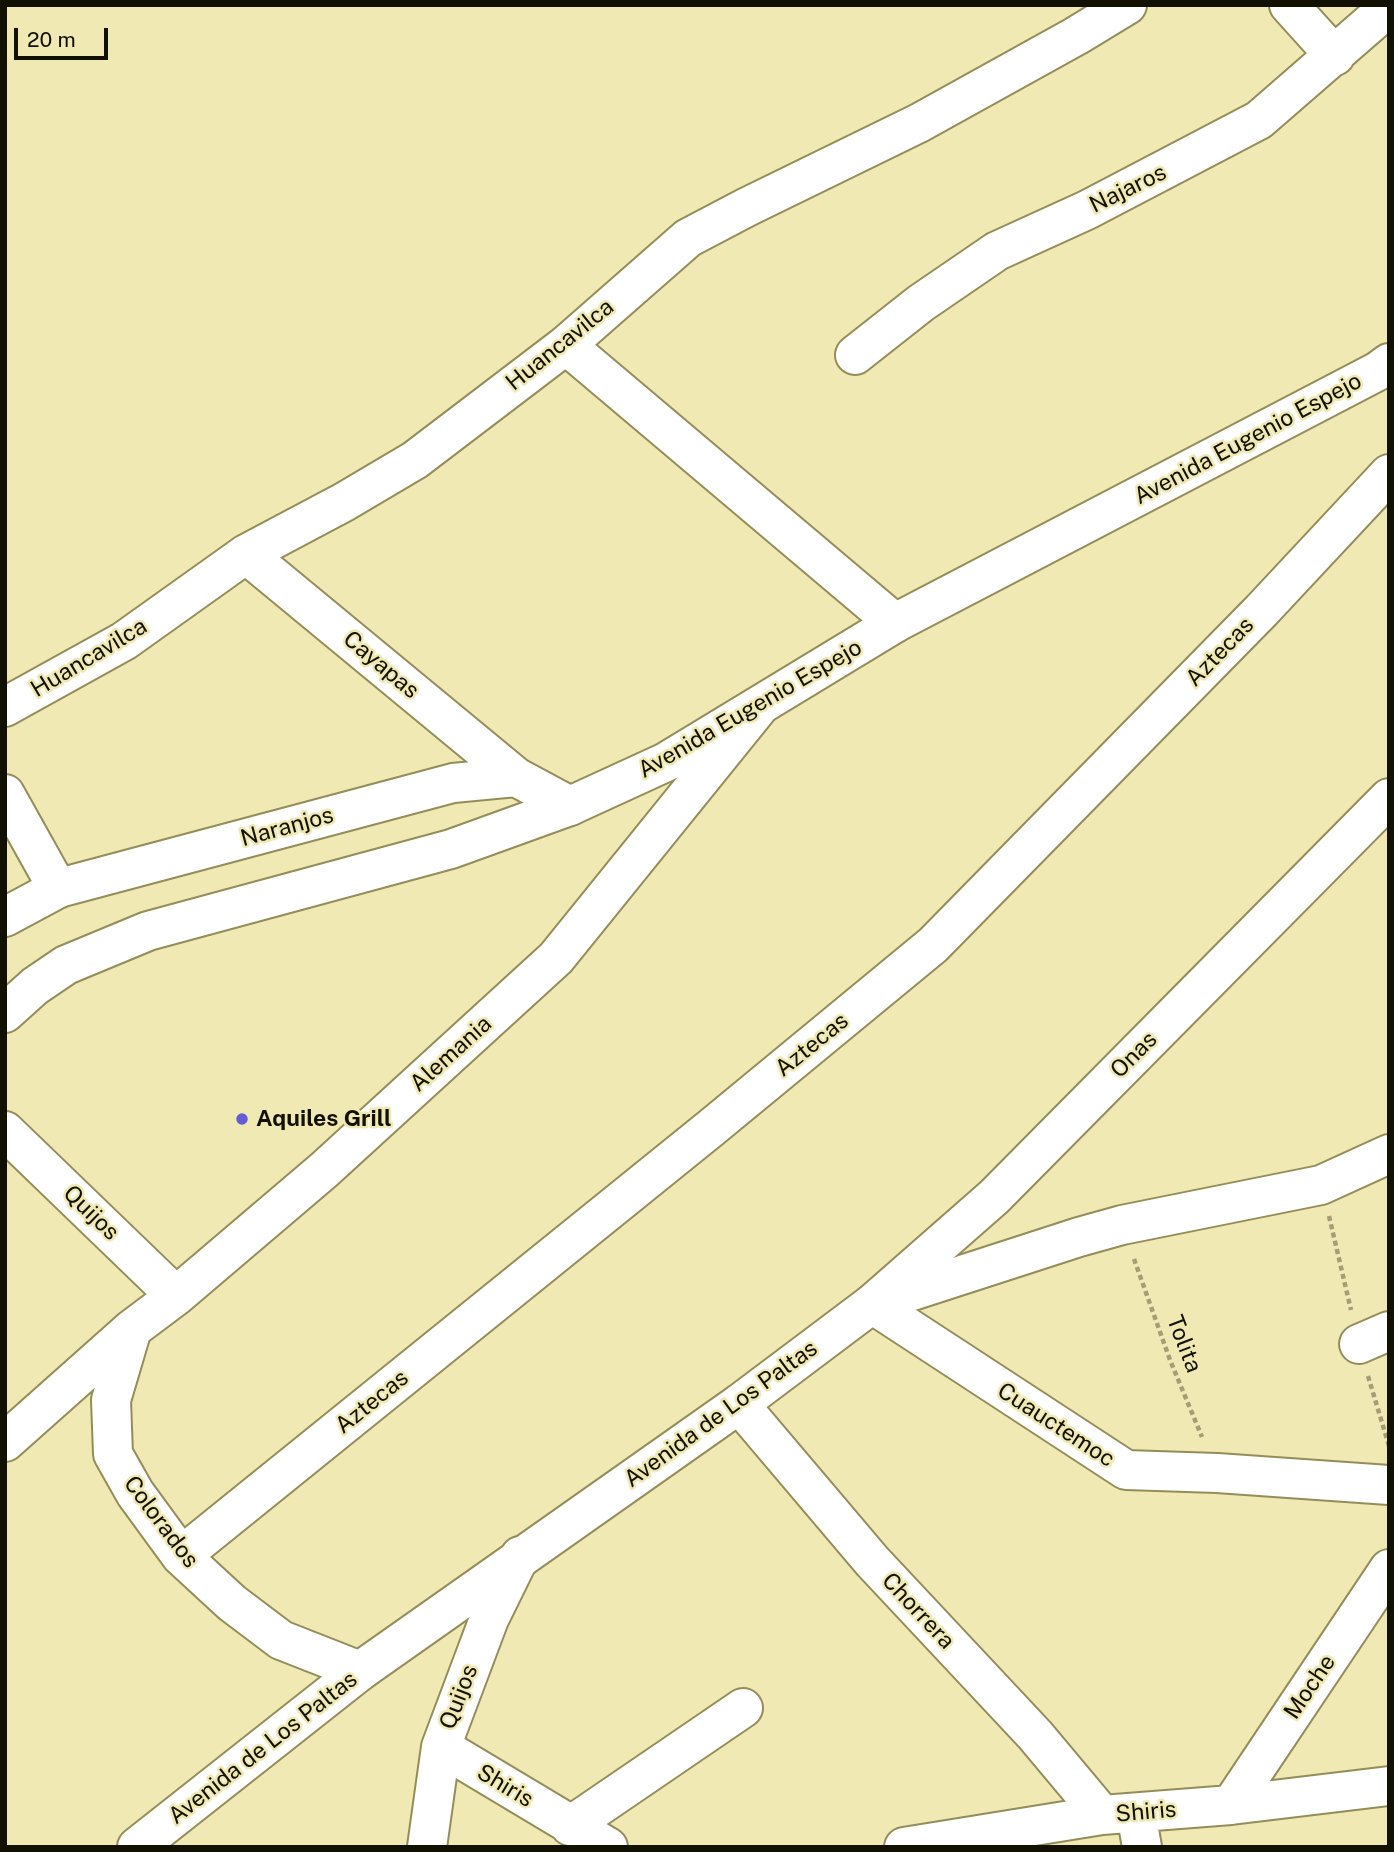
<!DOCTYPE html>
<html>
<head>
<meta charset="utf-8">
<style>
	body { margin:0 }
	#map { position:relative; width:1394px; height:1852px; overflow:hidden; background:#f0e9b4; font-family:"Public Sans",sans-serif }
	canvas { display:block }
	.frame { position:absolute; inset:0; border:7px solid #121000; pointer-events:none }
	.scale { position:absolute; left:14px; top:28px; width:94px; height:32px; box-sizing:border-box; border:4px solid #121000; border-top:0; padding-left:9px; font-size:21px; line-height:24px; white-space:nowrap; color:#121000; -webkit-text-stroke:5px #f0e9b4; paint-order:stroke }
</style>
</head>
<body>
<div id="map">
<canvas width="1394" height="1852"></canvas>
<div class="frame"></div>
<div class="scale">20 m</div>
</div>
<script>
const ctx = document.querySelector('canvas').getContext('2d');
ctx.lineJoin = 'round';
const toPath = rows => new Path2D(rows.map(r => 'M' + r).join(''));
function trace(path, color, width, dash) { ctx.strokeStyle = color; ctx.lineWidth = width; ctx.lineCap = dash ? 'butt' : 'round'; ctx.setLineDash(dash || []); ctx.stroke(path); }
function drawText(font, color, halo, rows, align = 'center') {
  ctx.font = font + ' "Public Sans",sans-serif'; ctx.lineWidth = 5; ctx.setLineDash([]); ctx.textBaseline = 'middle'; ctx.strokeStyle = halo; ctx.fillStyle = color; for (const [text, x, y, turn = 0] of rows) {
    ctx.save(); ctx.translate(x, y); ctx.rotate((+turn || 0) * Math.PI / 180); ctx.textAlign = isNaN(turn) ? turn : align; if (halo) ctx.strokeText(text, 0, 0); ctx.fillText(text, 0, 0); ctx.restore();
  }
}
const minor = toPath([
	[1289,5,1335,56],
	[566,345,895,623],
	[855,355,921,303,997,251,1087,210,1259,120,1389,7],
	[246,554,516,777],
	[5,707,124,641,246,554,344,502,415,460,566,345,688,238,747,207,919,123,1076,36,1127,5],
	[5,794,58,889],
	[1389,798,994,1197,872,1304,1126,1470,1217,1473,1389,1485],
	[5,917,59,888,453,783,516,777,570,806],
	[5,1131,176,1296],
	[132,1329,111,1400,113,1454,135,1493,181,1556,232,1603,281,1640,360,1671],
	[1359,1344,1389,1331],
	[739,1404,872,1561,1035,1735,1102,1815],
	[5,1442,132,1329,176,1296,324,1170,556,958,758,708],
	[181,1556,711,1128,933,945,1262,610,1389,474],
	[441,1747,608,1847],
	[1231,1805,1389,1569],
	[1136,1813,1142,1847],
	[570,1826,743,1708],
	[427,1847,441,1747,489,1619,520,1556],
	[904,1847,1102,1815,1231,1805,1389,1786]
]);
const major = toPath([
	[5,1013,35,986,66,965,148,931,451,849,570,806,666,762,895,623,1378,371,1389,363],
	[137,1847,360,1671,739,1404,872,1304,1079,1237,1122,1225,1321,1185,1389,1154]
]);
trace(minor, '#938d5a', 42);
trace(major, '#938d5a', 42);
trace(toPath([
	[1329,1216,1351,1310],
	[1134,1259,1170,1360,1202,1437],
	[1368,1376,1389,1446]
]), '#a39e76', 4.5, [5, 3.5]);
trace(minor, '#fff', 38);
trace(major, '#fff', 38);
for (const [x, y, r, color] of [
	[242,1119,7,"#645cd5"]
]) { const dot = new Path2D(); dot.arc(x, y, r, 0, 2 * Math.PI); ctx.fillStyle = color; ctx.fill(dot); trace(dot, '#f0e9b4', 2.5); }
drawText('23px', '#121000', '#f0e9b4', [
	["Najaros",1128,189,-26],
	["Huancavilca",560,345,-39],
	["Avenida Eugenio Espejo",1248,439,-28],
	["Aztecas",1220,652,-46],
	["Huancavilca",89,658,-31],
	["Cayapas",381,665,40],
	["Avenida Eugenio Espejo",750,709,-30],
	["Naranjos",287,827,-15],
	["Aztecas",812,1045,-39],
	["Alemania",451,1054,-42],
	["Onas",1134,1055,-45],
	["Quijos",91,1213,44],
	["Tolita",1184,1344,69],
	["Aztecas",372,1402,-39],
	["Avenida de Los Paltas",721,1414,-36],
	["Cuauctemoc",1056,1425,33],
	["Colorados",161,1522,53],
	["Chorrera",918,1611,47],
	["Moche",1310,1687,-56],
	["Quijos",459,1697,-69],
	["Avenida de Los Paltas",263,1748,-38],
	["Shiris",505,1786,31],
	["Shiris",1146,1812,-5]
]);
drawText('bold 23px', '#121000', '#f0e9b4', [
	["Aquiles Grill",256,1119]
], 'left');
</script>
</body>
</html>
